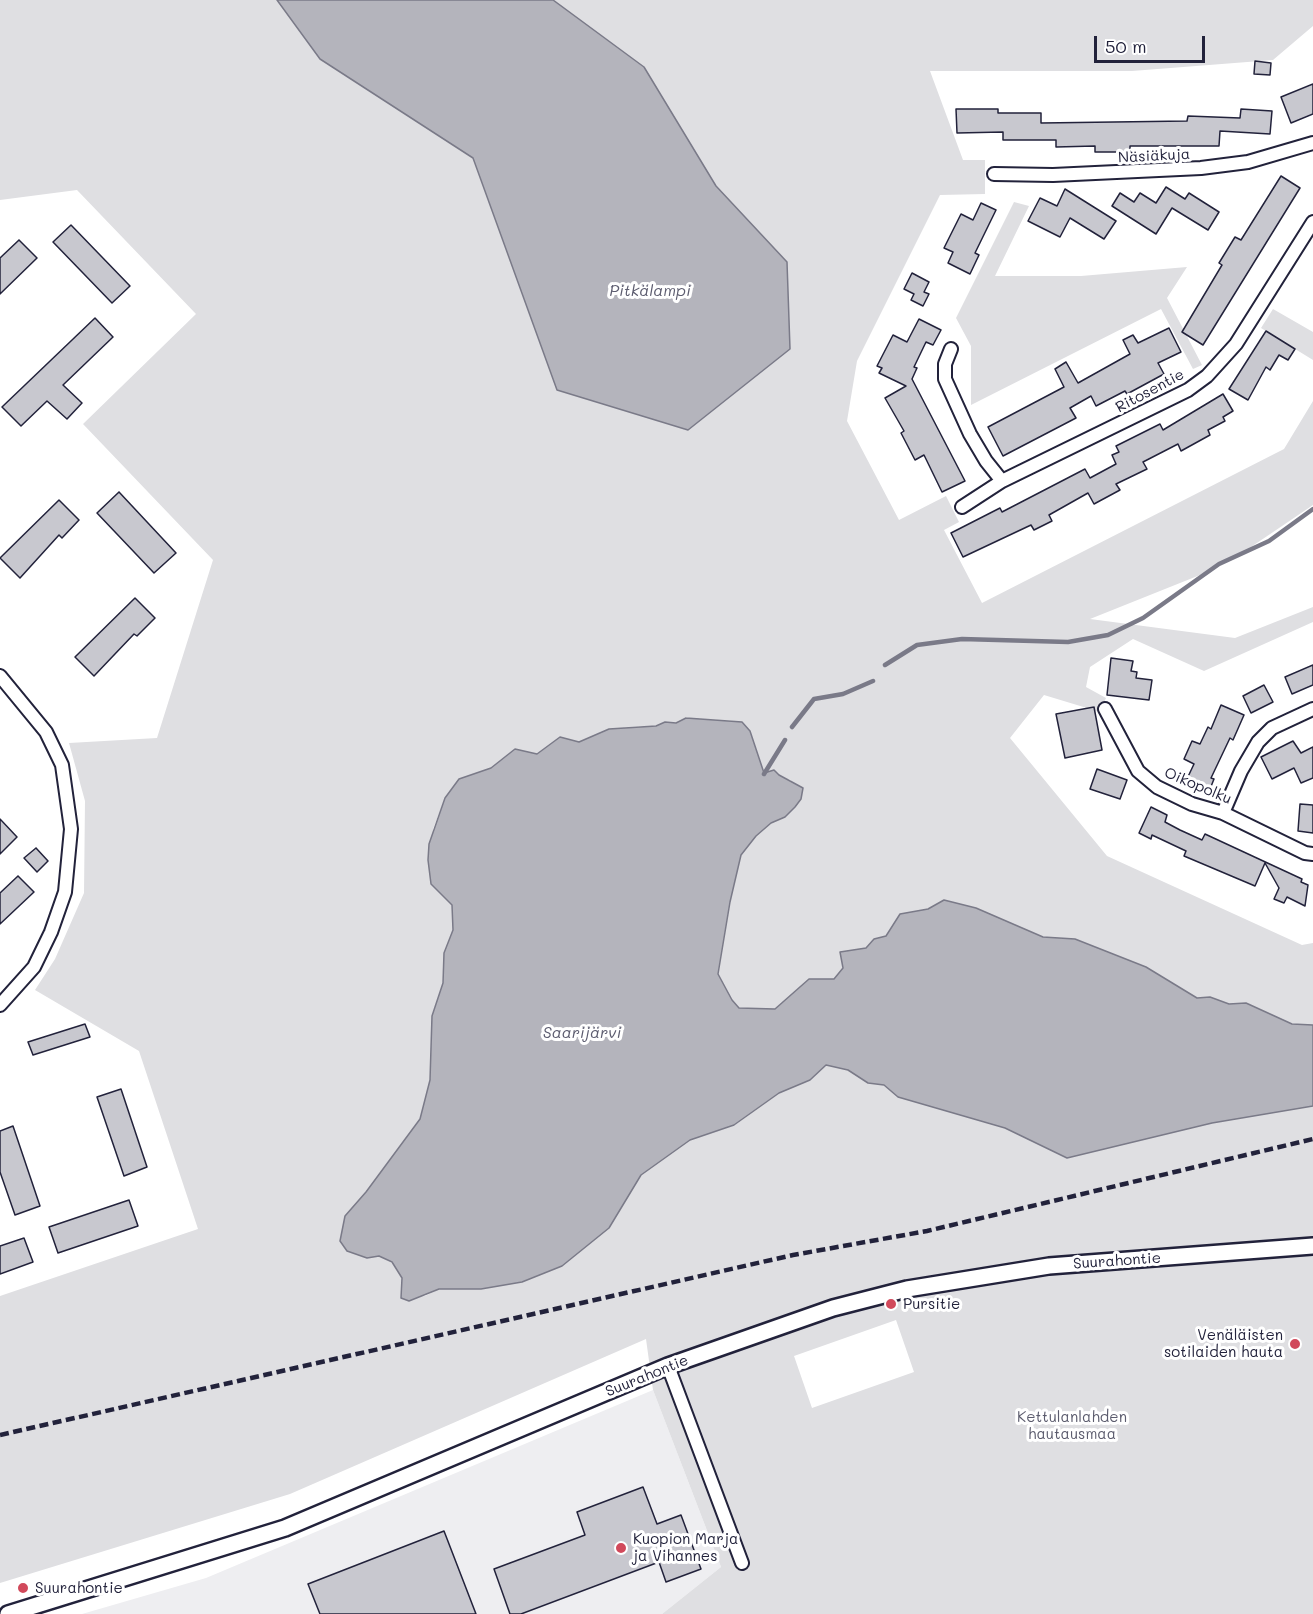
<!DOCTYPE html>
<html>
<head>
<meta charset="utf-8">
<style>
	body { margin:0 }
	#map { position:relative; width:1313px; height:1614px; overflow:hidden; background:#fff; font-family:Mali,sans-serif }
	canvas { display:block }
	.scale { position:absolute; left:1094px; top:36px; width:111px; height:27px; box-sizing:border-box; border:3px solid #22223b; border-top:0; padding-left:8px; font-size:18px; line-height:21px; white-space:nowrap; color:#22223b; -webkit-text-stroke:4px #fff; paint-order:stroke }
</style>
</head>
<body>
<div id="map">
<canvas width="1313" height="1614"></canvas>
<div class="scale">50 m</div>
</div>
<script>
const ctx = document.querySelector('canvas').getContext('2d');
ctx.lineJoin = 'round';
function fill(path, color) { ctx.fillStyle = color; ctx.fill(path, 'evenodd'); }
const toPath = rows => new Path2D(rows.map(r => 'M' + r).join(''));
function trace(path, color, width, dash) { ctx.strokeStyle = color; ctx.lineWidth = width; ctx.lineCap = dash ? 'butt' : 'round'; ctx.setLineDash(dash || []); ctx.stroke(path); }
function drawText(font, color, halo, rows, align = 'center') {
  ctx.font = font + ' Mali,sans-serif'; ctx.lineWidth = 6; ctx.setLineDash([]); ctx.textBaseline = 'middle'; ctx.strokeStyle = halo; ctx.fillStyle = color; for (const [text, x, y, turn = 0] of rows) {
    ctx.save(); ctx.translate(x, y); ctx.rotate((+turn || 0) * Math.PI / 180); ctx.textAlign = isNaN(turn) ? turn : align; if (halo) ctx.strokeText(text, 0, 0); ctx.fillText(text, 0, 0); ctx.restore();
  }
}
fill(toPath([
	[653,1390,721,1567,662,1614,82,1614,206,1578]
]), '#eeeef1');
fill(toPath([
	[0,0,277,0,320,59,473,158,557,390,787,262,716,186,644,67,553,0,1313,0,1313,26,1273,60,1132,71,930,71,963,160,985,160,985,194,940,195,857,361,847,421,899,520,946,496,959,522,944,530,982,603,1284,449,1313,401,1313,505,1251,547,1200,575,1090,619,1235,638,1313,607,1313,622,1204,671,1133,639,1090,667,1086,687,1106,698,1100,712,1044,695,1010,738,1107,856,1302,945,1313,943,1313,1025,1292,1024,1246,1003,1229,1004,1210,997,1197,998,1146,967,1075,939,1043,937,976,908,944,900,928,909,900,914,886,936,874,939,866,948,840,952,843,968,834,979,809,979,775,1009,739,1008,732,1000,718,974,730,902,741,855,756,836,771,823,785,817,791,780,764,774,755,745,734,721,686,718,676,723,665,722,656,726,627,727,579,742,560,737,537,754,515,749,491,768,459,779,445,798,433,829,431,884,452,905,453,930,444,953,443,983,432,1016,430,1080,420,1119,366,1192,345,1216,367,1258,379,1256,397,1266,402,1278,401,1298,425,1296,439,1289,481,1289,522,1282,562,1266,609,1228,641,1175,670,1154,690,1140,735,1125,779,1093,810,1080,826,1065,848,1070,868,1082,884,1084,898,1097,1005,1128,1067,1158,1212,1123,1313,1106,1313,1614,662,1614,721,1567,653,1390,646,1339,290,1494,0,1583,0,1296,198,1229,139,1051,35,990,55,959,84,893,85,801,69,743,157,738,213,560,83,424,196,314,77,190,0,200],
	[896,1320,914,1372,812,1408,794,1356],
	[1014,202,1029,206,995,276,1081,276,1187,267,1167,298,1202,365,1193,369,1161,309,971,405,971,346,956,318],
	[1273,309,1313,332,1313,360,1261,328]
]), '#dfdfe2');
const water = toPath([
	[277,0,553,0,644,67,716,186,787,262,790,349,688,430,557,390,473,158,320,59,277,0],
	[686,718,742,722,750,731,764,773,774,770,779,775,803,788,801,799,795,807,785,817,771,823,756,836,741,855,730,902,718,974,732,1000,739,1008,775,1009,809,979,834,979,843,968,840,952,866,948,874,939,886,936,900,914,928,909,944,900,976,908,1043,937,1075,939,1146,967,1197,998,1210,997,1229,1004,1246,1003,1292,1024,1313,1025,1313,1106,1212,1123,1067,1158,1005,1128,898,1097,884,1085,868,1083,848,1070,826,1065,810,1080,779,1093,734,1125,690,1140,641,1175,609,1228,562,1266,522,1282,481,1289,439,1289,409,1301,401,1298,402,1278,392,1262,379,1256,367,1258,347,1251,340,1241,345,1216,366,1192,420,1119,430,1080,432,1016,443,983,444,953,453,930,452,905,431,884,428,860,429,844,445,798,459,779,491,768,515,749,537,754,560,737,579,742,609,729,656,726,665,722,676,723,686,718]
]);
fill(water, '#b4b4bc');
trace(water, '#7a7a88', 1.5);
trace(toPath([
	[885,665,917,645,962,639,1068,642,1108,635,1143,618,1219,564,1269,541,1313,509],
	[792,727,814,699,843,694,873,681],
	[764,774,785,740]
]), '#7a7a88', 4.5);
const building = toPath([
	[1255,61,1271,63,1270,75,1254,74,1255,61],
	[1313,84,1313,114,1291,123,1281,97,1313,84],
	[956,109,998,109,998,113,1041,113,1041,123,1187,121,1188,116,1240,118,1241,109,1272,111,1270,134,1220,131,1219,146,1130,146,1130,152,1095,152,1095,146,1056,147,1056,140,1003,140,1003,132,957,133,956,109],
	[1281,176,1300,188,1203,345,1182,332,1222,265,1219,263,1235,237,1241,240,1281,176],
	[1166,187,1185,199,1189,193,1219,212,1208,230,1172,208,1156,234,1112,206,1120,193,1134,202,1140,193,1156,203,1166,187],
	[1065,189,1116,221,1104,239,1070,218,1060,237,1028,221,1040,198,1057,206,1065,189],
	[981,203,996,210,975,253,979,255,970,274,948,263,953,252,944,248,961,214,973,220,981,203],
	[71,225,130,286,112,303,53,242,71,225],
	[19,240,37,258,0,294,0,258,19,240],
	[912,273,929,282,924,292,929,294,923,306,911,300,914,294,904,289,912,273],
	[95,318,113,337,63,385,82,403,67,419,47,401,21,426,2,407,95,318],
	[919,319,941,330,933,345,926,342,914,367,917,368,912,379,965,481,942,492,924,455,915,460,901,433,904,431,885,398,906,386,879,373,882,368,877,366,893,335,907,342,919,319],
	[1169,328,1181,352,1158,363,1164,374,1127,394,1125,391,1096,406,1091,396,1070,408,1076,418,1003,456,988,427,1064,387,1055,369,1066,362,1078,383,1130,354,1123,340,1133,335,1138,343,1169,328],
	[1266,331,1295,349,1288,360,1279,355,1270,370,1266,367,1248,400,1229,389,1266,331],
	[1223,394,1233,411,1223,417,1225,421,1208,430,1210,435,1181,451,1178,444,1143,462,1147,469,1116,484,1120,490,1094,504,1088,493,1049,515,1052,521,1034,530,1031,525,963,557,951,533,1000,508,1002,512,1085,469,1090,478,1116,464,1112,455,1119,452,1116,446,1160,424,1163,430,1223,394],
	[119,492,176,553,154,573,97,513,119,492],
	[59,500,79,520,62,538,59,535,20,578,0,558,59,500],
	[135,598,155,618,137,636,134,634,94,676,75,657,135,598],
	[1111,658,1133,661,1131,671,1137,672,1136,678,1152,680,1149,700,1107,695,1111,658],
	[1313,665,1313,685,1292,694,1285,677,1313,665],
	[1264,685,1273,702,1251,713,1243,696,1264,685],
	[1221,705,1244,715,1233,740,1230,738,1211,778,1214,779,1210,789,1206,788,1204,792,1185,783,1194,764,1184,759,1192,741,1200,744,1208,727,1211,729,1221,705],
	[1094,707,1102,750,1065,758,1056,714,1094,707],
	[1293,741,1301,753,1313,747,1313,778,1301,783,1294,768,1272,779,1261,757,1293,741],
	[1097,769,1127,780,1120,799,1090,789,1097,769],
	[1300,804,1313,805,1313,833,1298,831,1300,804],
	[1151,807,1167,815,1165,822,1180,830,1202,840,1205,834,1302,879,1301,882,1308,885,1305,906,1287,897,1284,903,1274,899,1279,888,1265,863,1255,886,1184,856,1186,851,1152,835,1151,839,1139,833,1151,807],
	[0,819,17,837,0,854,0,819],
	[36,848,48,861,37,872,24,858,36,848],
	[18,876,34,892,0,924,0,893,18,876],
	[85,1024,90,1037,33,1055,28,1042,85,1024],
	[121,1089,147,1167,124,1176,97,1097,121,1089],
	[13,1126,40,1206,15,1215,0,1172,0,1131,13,1126],
	[129,1200,138,1226,58,1253,49,1227,129,1200],
	[24,1238,33,1262,0,1274,0,1246,24,1238],
	[643,1487,657,1524,681,1515,701,1569,666,1582,659,1562,521,1614,510,1614,494,1569,585,1535,577,1512,643,1487],
	[444,1531,476,1614,320,1614,308,1584,444,1531]
]);
fill(building, '#c8c8cf');
trace(building, '#22223b', 1.5);
const minor = toPath([
	[994,174,1053,175,1201,168,1248,162,1313,143],
	[951,349,945,364,945,379,970,434,986,461,1002,481],
	[962,507,1002,481,1188,390,1207,376,1236,344,1313,222],
	[0,676,46,732,62,765,71,829,65,892,51,932,34,967,0,1005],
	[1105,709,1138,771,1157,787,1192,804,1223,813,1305,853,1313,854],
	[1223,813,1241,771,1258,742,1272,728,1313,709],
	[668,1366,742,1563]
]);
const tertiary = toPath([
	[8,1614,285,1528,668,1366,833,1308,907,1289,1049,1266,1313,1246]
]);
trace(minor, '#22223b', 16);
trace(tertiary, '#22223b', 20);
trace(minor, '#fff', 12);
trace(tertiary, '#fff', 15);
trace(toPath([
	[0,1435,793,1255,927,1231,1313,1139]
]), '#22223b', 4.5, [9, 4.5]);
for (const [x, y, r, color] of [
	[891,1304,6,"#d1495b"],
	[1295,1344,6,"#d1495b"],
	[621,1548,6,"#d1495b"],
	[23,1588,6,"#d1495b"]
]) { const dot = new Path2D(); dot.arc(x, y, r, 0, 2 * Math.PI); ctx.fillStyle = color; ctx.fill(dot); trace(dot, '#fff', 2); }
drawText('15px', '#22223b', '#fff', [
	["Näsiäkuja",1154,156,-3],
	["Ritosentie",1150,391,-28],
	["Oikopolku",1198,786,23],
	["Suurahontie",1117,1261,-4],
	["Suurahontie",647,1376,-22]
]);
drawText('15px', '#22223b', '#fff', [
	["Pursitie",903,1304],
	["Venäläisten",1283,1335,"right"],
	["sotilaiden hauta",1283,1352,"right"],
	["Kuopion Marja",633,1539],
	["ja Vihannes",633,1556],
	["Suurahontie",35,1588]
], 'left');
drawText('15px', '#5b5b6d', '#fff', [
	["Kettulanlahden",1072,1417],
	["hautausmaa",1072,1434]
]);
drawText('italic 16px', '#5c5c6f', '#fff', [
	["Pitkälampi",650,291],
	["Saarijärvi",582,1033]
]);
</script>
</body>
</html>
